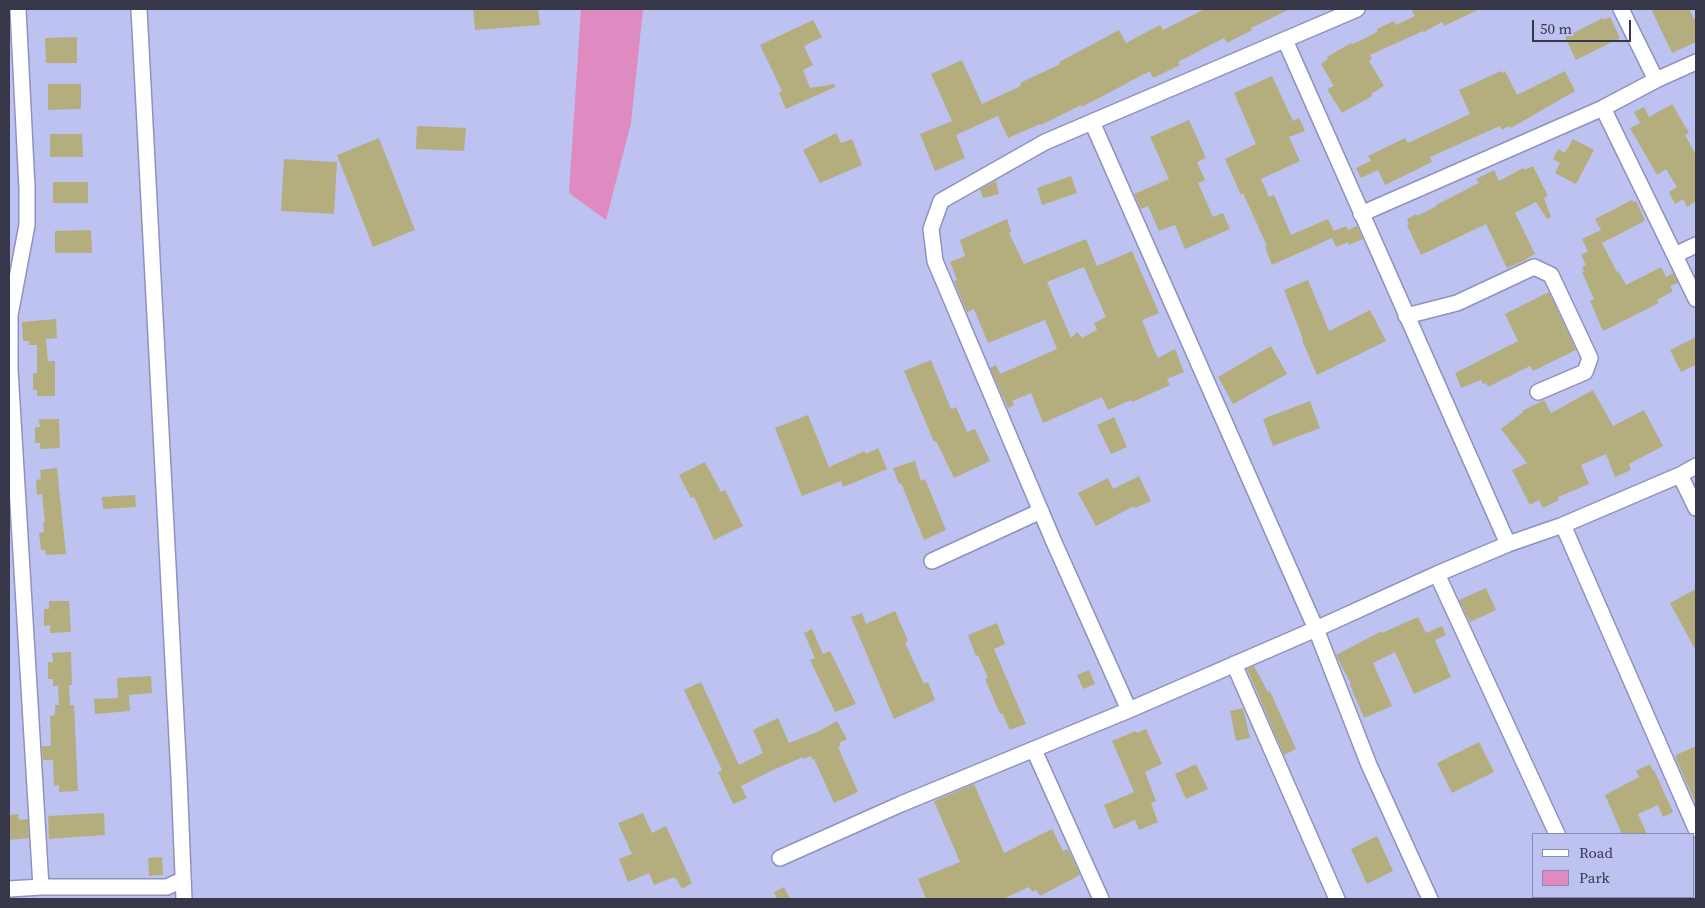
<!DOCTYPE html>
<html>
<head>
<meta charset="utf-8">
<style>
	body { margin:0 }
	#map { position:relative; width:1705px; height:908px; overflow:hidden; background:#bec2f0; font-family:"Source Serif 4",serif }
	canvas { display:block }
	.frame { position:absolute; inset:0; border:10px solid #36384a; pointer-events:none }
	.legend { position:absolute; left:1532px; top:833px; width:162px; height:65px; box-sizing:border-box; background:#bec2f0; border:1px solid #888bae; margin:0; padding:6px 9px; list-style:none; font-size:15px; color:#36384a }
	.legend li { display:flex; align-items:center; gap:10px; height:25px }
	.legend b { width:25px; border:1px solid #888bae }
	.scale { position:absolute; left:1532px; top:20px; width:99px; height:22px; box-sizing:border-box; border:2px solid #36384a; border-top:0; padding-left:6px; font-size:15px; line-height:18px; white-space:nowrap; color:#36384a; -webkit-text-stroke:4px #bec2f0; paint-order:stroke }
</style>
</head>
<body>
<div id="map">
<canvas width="1705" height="908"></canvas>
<div class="frame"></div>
<ul class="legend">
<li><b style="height:6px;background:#fff"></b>Road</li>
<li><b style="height:14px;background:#df8bc1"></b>Park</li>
</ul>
<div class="scale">50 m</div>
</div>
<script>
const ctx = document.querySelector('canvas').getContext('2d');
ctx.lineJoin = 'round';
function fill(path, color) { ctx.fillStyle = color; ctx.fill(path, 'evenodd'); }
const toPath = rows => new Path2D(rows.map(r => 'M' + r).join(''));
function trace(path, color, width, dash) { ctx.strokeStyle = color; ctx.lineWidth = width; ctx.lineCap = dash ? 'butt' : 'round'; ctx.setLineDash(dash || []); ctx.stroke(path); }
fill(toPath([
	[581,9,643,9,631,123,606,220,569,193]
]), '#df8bc1');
fill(toPath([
	[473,9,538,9,540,25,475,30],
	[1205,9,1290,9,1251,28,1252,30,1227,43,1224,38,1178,62,1180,65,1153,78,1150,71,1082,107,1081,105,1041,125,1040,124,1008,138,998,116,956,135,965,158,935,171,920,134,952,121,931,74,962,60,982,104,1021,86,1020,83,1060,64,1059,62,1119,30,1126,43,1160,25,1163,30],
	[1411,9,1480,9,1444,26,1442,22,1424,32,1423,31,1370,55,1372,59,1369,61,1384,86,1371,94,1372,96,1342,113,1327,89,1334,86,1321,64,1328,59,1327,57,1351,43,1352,44,1362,40,1378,31,1377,29,1394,21,1396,25,1415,16],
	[1651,9,1689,9,1694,19,1696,18,1696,42,1672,53],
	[1610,17,1620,38,1576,60,1565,37,1603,18,1603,20],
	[813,20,822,37,804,46,813,65,803,70,810,88,835,84,835,87,786,109,779,93,782,91,760,45],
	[77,37,77,63,46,63,45,38],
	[1501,71,1502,73,1505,71,1517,95,1565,71,1575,91,1511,128,1509,126,1502,130,1500,126,1430,157,1432,162,1385,185,1378,170,1361,178,1356,168,1371,161,1368,156,1405,138,1408,143,1470,114,1459,90],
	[1272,76,1293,121,1299,118,1305,131,1289,137,1300,161,1261,179,1269,197,1274,195,1291,235,1328,219,1334,231,1346,226,1348,230,1357,226,1363,239,1349,245,1348,242,1336,247,1332,238,1272,265,1265,247,1267,246,1243,193,1241,195,1225,159,1256,144,1234,93],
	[48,84,81,84,81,109,48,110],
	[1672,104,1689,133,1685,135,1696,155,1696,201,1687,207,1683,199,1675,204,1669,192,1677,187,1666,169,1657,175,1630,128,1640,123,1634,112,1644,107,1649,117],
	[1189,120,1206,158,1197,162,1205,180,1198,183,1213,217,1223,213,1230,229,1185,249,1175,225,1159,231,1148,206,1141,209,1134,194,1169,179,1150,137],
	[417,126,466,128,464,151,416,149],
	[836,133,841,143,852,139,862,165,820,183,803,150],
	[50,134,82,134,83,157,50,157],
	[379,138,415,230,373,247,337,155],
	[1573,139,1594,150,1576,184,1555,173,1560,163,1553,159,1558,149,1565,153],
	[284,159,337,162,334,214,281,211],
	[1533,166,1548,196,1544,198,1551,217,1547,219,1536,202,1515,213,1535,254,1526,259,1526,260,1507,268,1486,224,1421,255,1407,225,1409,224,1407,219,1416,214,1417,216,1437,206,1436,205,1479,183,1476,179,1494,170,1499,181,1523,168,1524,170],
	[1071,176,1077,193,1042,205,1037,188],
	[996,181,999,194,983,198,980,189],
	[53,182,88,182,88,203,53,203],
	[1632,200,1633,202,1636,201,1645,220,1643,221,1643,222,1602,243,1617,272,1618,271,1626,285,1661,267,1666,277,1673,273,1678,283,1670,286,1673,291,1657,300,1659,303,1603,331,1590,301,1594,299,1582,272,1584,271,1582,267,1586,265,1581,255,1588,251,1582,239,1601,230,1595,219],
	[1007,219,1011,232,1009,233,1024,264,1086,239,1097,266,1132,251,1159,313,1142,320,1153,348,1158,358,1175,349,1184,372,1167,379,1170,385,1132,402,1131,400,1108,410,1102,397,1043,423,1031,393,1012,401,1014,405,1008,408,990,368,996,365,1000,374,1057,349,1045,320,988,343,974,309,967,312,954,281,957,280,950,262,965,256,960,240],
	[1084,267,1106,317,1094,323,1097,330,1082,338,1077,332,1071,338,1047,282],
	[91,230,92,253,55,253,55,231],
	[1308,280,1329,331,1370,310,1386,341,1317,375,1302,340,1303,339,1284,290],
	[1549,292,1576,350,1533,371,1530,366,1488,387,1486,383,1483,384,1481,380,1461,388,1455,373,1518,341,1505,314],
	[56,319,57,338,46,339,48,361,55,361,55,396,37,396,37,390,33,390,33,373,37,373,37,345,29,345,29,341,23,341,22,322],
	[1696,337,1696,365,1681,372,1670,350],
	[1271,346,1287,374,1233,404,1218,377],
	[931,360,951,409,956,407,967,432,975,429,990,461,954,478,936,441,934,442,904,371],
	[1593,390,1613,426,1644,410,1663,446,1629,464,1631,470,1615,477,1606,454,1581,465,1589,484,1558,497,1559,500,1543,508,1539,500,1530,505,1512,470,1527,463,1501,429,1523,412,1522,411,1544,400,1551,413],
	[1310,401,1320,428,1273,446,1263,419],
	[808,415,829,467,865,451,866,454,878,448,887,469,843,487,841,481,802,496,775,428],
	[1114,417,1127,447,1111,454,1097,425],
	[39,419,59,419,60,448,40,449,40,443,35,443,35,427,40,427],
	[915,461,921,481,925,479,946,530,924,540,901,483,899,484,893,468],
	[705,462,721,492,725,490,743,526,714,540,694,497,691,498,679,475],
	[57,468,66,554,46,555,45,550,41,550,39,533,44,532,43,522,45,522,42,494,37,495,36,480,41,479,40,470],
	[1139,476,1151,501,1135,508,1134,506,1096,526,1078,493,1108,478,1113,489],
	[135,495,136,507,103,509,102,497],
	[1486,588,1496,610,1470,622,1459,600],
	[1696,589,1696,651,1670,603],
	[49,601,69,601,71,632,50,633,50,625,44,626,44,609,49,609],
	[895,611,908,641,905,643,924,684,928,682,935,700,894,719,851,617,862,613,866,624],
	[1418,617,1426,633,1442,626,1446,635,1435,640,1451,677,1414,694,1395,652,1373,663,1392,706,1364,718,1350,685,1351,684,1336,655,1382,631,1382,633],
	[997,623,1005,644,994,649,1026,724,1010,730,1002,713,1000,714,985,679,988,678,978,655,976,656,968,635],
	[812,629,823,654,830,651,856,704,835,712,810,660,815,658,804,633],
	[71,652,72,685,69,685,70,705,74,705,78,791,59,792,59,785,54,786,53,760,43,760,42,746,51,746,50,716,55,715,55,705,59,705,58,686,53,686,53,679,48,679,48,662,53,662,52,653],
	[1254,666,1268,692,1270,691,1296,749,1284,755,1247,669],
	[1089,670,1095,684,1083,689,1077,675],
	[151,676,152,693,129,695,130,711,95,714,94,699,118,698,117,678],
	[701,682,739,765,763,753,753,730,778,718,789,743,817,732,837,721,847,739,839,743,841,745,838,747,858,792,834,803,814,759,812,759,811,756,803,759,803,757,771,771,741,786,747,798,733,804,718,772,722,770,684,690],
	[1243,708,1250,738,1236,741,1230,711],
	[1146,729,1162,764,1145,772,1156,801,1151,803,1158,822,1139,830,1135,820,1114,829,1104,805,1134,792,1112,741,1136,731,1137,733],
	[1479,742,1494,772,1452,793,1437,763],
	[1696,746,1696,804,1676,759,1676,755],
	[1196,764,1208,789,1186,799,1175,774],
	[1650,764,1653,771,1654,770,1673,812,1663,817,1658,805,1638,814,1647,834,1622,834,1605,795,1639,777,1636,771],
	[974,784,1004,853,1052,829,1063,851,1068,849,1080,875,1040,896,1036,890,1032,892,1029,887,1003,899,926,899,918,879,960,862,934,801],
	[104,813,105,835,49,839,48,816],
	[643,813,652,833,666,826,692,883,682,889,676,878,674,879,674,877,654,885,649,873,628,882,619,859,632,854,618,823],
	[18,814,19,820,28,819,29,838,9,840,9,815],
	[1377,836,1393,871,1367,884,1351,849],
	[162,857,163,875,149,876,148,858],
	[784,887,790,899,777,899,774,892]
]), '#b4ae7e');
const minor = toPath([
	[18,9,27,188,27,225,10,315,10,370,41,887],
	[139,9,179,777,184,899],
	[1621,9,1656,80],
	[1285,40,1508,544],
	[1603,108,1696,299],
	[1092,122,1316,629,1369,765,1430,899],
	[1361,214,1603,108,1656,80,1696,62],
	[1675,255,1696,245],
	[1406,316,1457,303,1534,267,1551,275,1590,358,1585,372,1538,392],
	[1680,475,1696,508],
	[1563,525,1696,829],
	[932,561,1041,511],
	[1437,574,1557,834],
	[1234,664,1337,899],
	[1129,710,1053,540,935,261,931,229,941,201,1045,142,1357,9],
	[1034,750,1101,899],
	[780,858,901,804,1129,710,1316,629,1437,574,1508,544,1563,525,1680,475,1696,466],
	[9,889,41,887,167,887,182,880],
	[1585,897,1586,899]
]);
trace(minor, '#8f92be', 18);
trace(minor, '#fff', 15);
</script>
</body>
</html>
